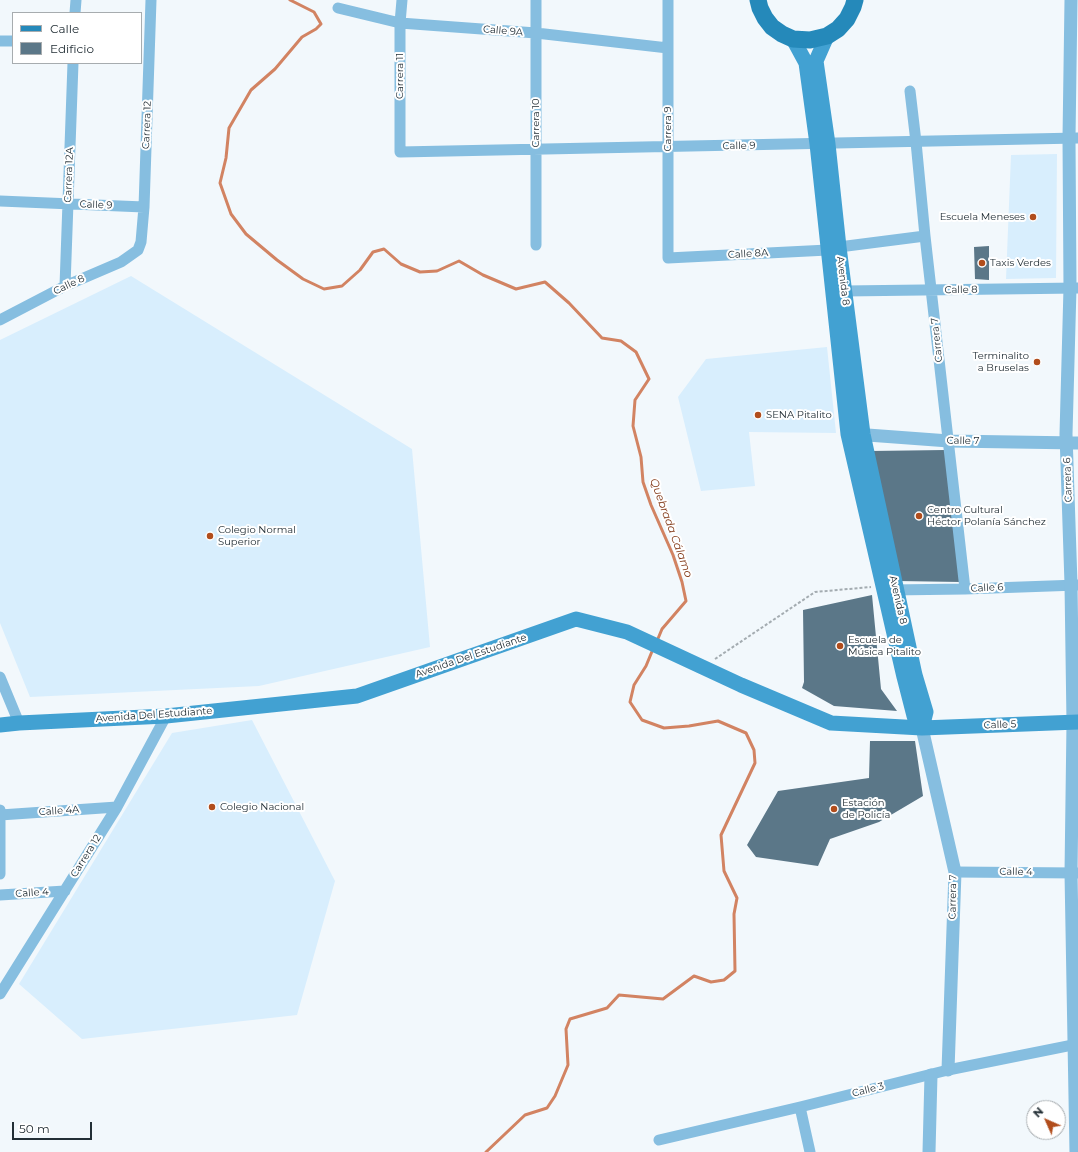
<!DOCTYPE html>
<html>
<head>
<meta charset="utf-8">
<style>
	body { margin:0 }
	#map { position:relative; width:1078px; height:1152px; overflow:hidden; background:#f2f8fc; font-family:Montserrat,sans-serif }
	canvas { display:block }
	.legend { position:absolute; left:12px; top:12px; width:130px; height:52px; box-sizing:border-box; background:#fff; border:1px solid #a7acaf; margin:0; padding:5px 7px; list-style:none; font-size:12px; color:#232f36 }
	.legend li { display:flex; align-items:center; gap:8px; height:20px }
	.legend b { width:20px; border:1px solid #a7acaf }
	.north { position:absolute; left:1026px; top:1100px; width:40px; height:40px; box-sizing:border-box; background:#fff; border:1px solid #a7acaf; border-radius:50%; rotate:315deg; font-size:11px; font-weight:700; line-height:16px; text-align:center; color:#232f36 }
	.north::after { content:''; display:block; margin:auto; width:14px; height:18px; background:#b14d1c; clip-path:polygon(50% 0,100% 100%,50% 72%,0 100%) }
	.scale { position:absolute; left:12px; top:1122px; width:80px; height:18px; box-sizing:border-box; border:2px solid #232f36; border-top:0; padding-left:5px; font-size:12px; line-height:14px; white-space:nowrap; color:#232f36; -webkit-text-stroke:3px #fff; paint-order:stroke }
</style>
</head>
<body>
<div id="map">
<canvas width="1078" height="1152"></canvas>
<ul class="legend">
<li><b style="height:5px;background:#2589ba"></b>Calle</li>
<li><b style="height:11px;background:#5b7788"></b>Edificio</li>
</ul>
<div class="north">N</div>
<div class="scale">50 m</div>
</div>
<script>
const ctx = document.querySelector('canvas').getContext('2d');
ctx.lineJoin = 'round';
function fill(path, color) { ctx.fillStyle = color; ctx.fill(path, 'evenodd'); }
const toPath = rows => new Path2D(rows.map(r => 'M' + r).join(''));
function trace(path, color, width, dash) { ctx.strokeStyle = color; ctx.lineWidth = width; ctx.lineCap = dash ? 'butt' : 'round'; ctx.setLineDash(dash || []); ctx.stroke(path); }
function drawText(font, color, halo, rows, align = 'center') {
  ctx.font = font + ' Montserrat,sans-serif'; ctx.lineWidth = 4; ctx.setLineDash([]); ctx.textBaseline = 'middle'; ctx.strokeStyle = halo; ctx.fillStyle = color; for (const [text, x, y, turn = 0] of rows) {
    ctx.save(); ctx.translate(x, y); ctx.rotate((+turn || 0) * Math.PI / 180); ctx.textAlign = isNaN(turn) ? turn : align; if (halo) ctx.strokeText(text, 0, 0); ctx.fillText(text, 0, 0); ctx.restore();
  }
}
fill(toPath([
	[1057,154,1056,278,1006,279,1011,155],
	[131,276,412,449,430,647,259,686,30,697,0,623,0,340],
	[827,347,836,433,749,432,755,486,701,491,678,397,706,359],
	[252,720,335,881,297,1015,82,1039,19,984,172,733]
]), '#d8eefd');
trace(toPath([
	[290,0,314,12,321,24,316,29,302,37,275,69,251,90,229,128,226,158,220,183,231,214,246,234,277,260,303,279,324,289,342,286,360,270,373,252,384,249,401,264,420,272,437,271,459,261,483,275,516,289,545,282,569,303,602,338,621,341,636,352,649,379,635,400,633,426,641,457,643,482,651,505,673,555,682,582,686,601,662,629,657,641],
	[486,1152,525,1115,547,1108,555,1096,568,1065,566,1029,570,1019,607,1008,619,995,663,999,694,976,711,982,724,980,735,971,734,914,737,898,724,871,721,835,755,763,754,750,746,733,718,721,689,726,664,728,642,720,630,702,634,685,646,666,653,649]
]), '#d28362', 3);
fill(toPath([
	[989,246,989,280,975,279,974,247],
	[945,450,961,582,898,581,871,451],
	[872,595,881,689,897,711,834,706,802,688,804,682,803,610],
	[870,741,915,741,923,796,879,822,830,839,818,866,756,857,747,845,778,791,869,778]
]), '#5b7788');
trace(toPath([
	[715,659,815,592,871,587]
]), '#a4acb1', 2, [3, 2]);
trace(toPath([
	[402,0,400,23,400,152,1078,138],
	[536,0,536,245],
	[668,0,668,258,828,250],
	[338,8,400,23,536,33,668,48],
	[75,13,76,0],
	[0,41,13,41],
	[910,91,916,142,925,236,965,589],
	[0,201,144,207],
	[839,247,925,236],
	[65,286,73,63],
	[845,291,1078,288],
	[0,320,65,286,121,262,138,250,141,242,144,207,151,0],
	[891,590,965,589,1078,585],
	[0,677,19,723],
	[0,810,0,874],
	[0,815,117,807],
	[955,872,1078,873],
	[0,895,65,891],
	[0,994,117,807,166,716],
	[800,1107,810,1152],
	[659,1140,800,1107,948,1070,1078,1044]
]), '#86bee0', 11);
trace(toPath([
	[1071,0,1069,138,1070,288,1066,434,1071,584,1073,723,1071,873,1076,1152],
	[854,434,949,441,1078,443],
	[922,728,955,872,948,1070],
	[929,1152,931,1075]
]), '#86bee0', 13);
trace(toPath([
	[827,36,816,61,828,144,839,247,863,434,900,605,915,675,926,712,922,728],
	[793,39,806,63,817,144,848,434,904,677,914,716,922,728],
	[0,725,19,723,166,716,357,696,576,619,627,632,741,685,831,723,922,728,1078,722]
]), '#42a1d2', 15);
trace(toPath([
	[758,0,760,8,765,18,772,27,782,34,793,39,810,40,827,36,838,29,847,19,853,7,855,0]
]), '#2589ba', 17);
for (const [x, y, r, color] of [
	[1033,217,4,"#b14d1c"],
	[982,263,4,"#b14d1c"],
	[1037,362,4,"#b14d1c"],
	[758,415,4,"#b14d1c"],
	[919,516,4,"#b14d1c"],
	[210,536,4,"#b14d1c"],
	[840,646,4,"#b14d1c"],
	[212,807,4,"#b14d1c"],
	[834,809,4,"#b14d1c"]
]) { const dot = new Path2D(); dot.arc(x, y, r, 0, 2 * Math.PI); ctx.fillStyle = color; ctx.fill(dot); trace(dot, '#fff', 1.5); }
drawText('10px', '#232f36', '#fff', [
	["Calle 9A",503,31,5],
	["Carrera 11",400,76,-90],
	["Carrera 10",536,123,-90],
	["Carrera 12",147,125,-88],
	["Carrera 9",668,129,-90],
	["Calle 9",739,146,-1],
	["Carrera 12A",69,175,-88],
	["Calle 9",96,205,2],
	["Calle 8A",748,254,-3],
	["Avenida 8",843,281,83],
	["Calle 8",69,285,-25],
	["Calle 8",961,290,-1],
	["Carrera 7",937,340,-96],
	["Calle 7",963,441,1],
	["Carrera 6",1068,480,-92],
	["Calle 6",987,588,-3],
	["Avenida 8",898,600,77],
	["Avenida Del Estudiante",471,656,-19],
	["Avenida Del Estudiante",154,715,-4],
	["Calle 5",1000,725,-2],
	["Calle 4A",59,811,-4],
	["Carrera 12",86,856,-58],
	["Calle 4",1016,872,1],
	["Calle 4",32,893,-4],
	["Carrera 7",953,897,-89],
	["Calle 3",868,1090,-14]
]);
drawText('10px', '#232f36', '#fff', [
	["Escuela Meneses",1025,217,"right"],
	["Taxis Verdes",990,263],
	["Terminalito",1029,356,"right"],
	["a Bruselas",1029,368,"right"],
	["SENA Pitalito",766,415],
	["Centro Cultural",927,510],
	["Héctor Polanía Sánchez",927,522],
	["Colegio Normal",218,530],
	["Superior",218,542],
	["Escuela de",848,640],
	["Música Pitalito",848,652],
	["Estación",842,803],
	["de Policía",842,815],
	["Colegio Nacional",220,807]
], 'left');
drawText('italic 11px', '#803715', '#fff', [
	["Quebrada Cálamo",671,528,70]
]);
</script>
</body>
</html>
